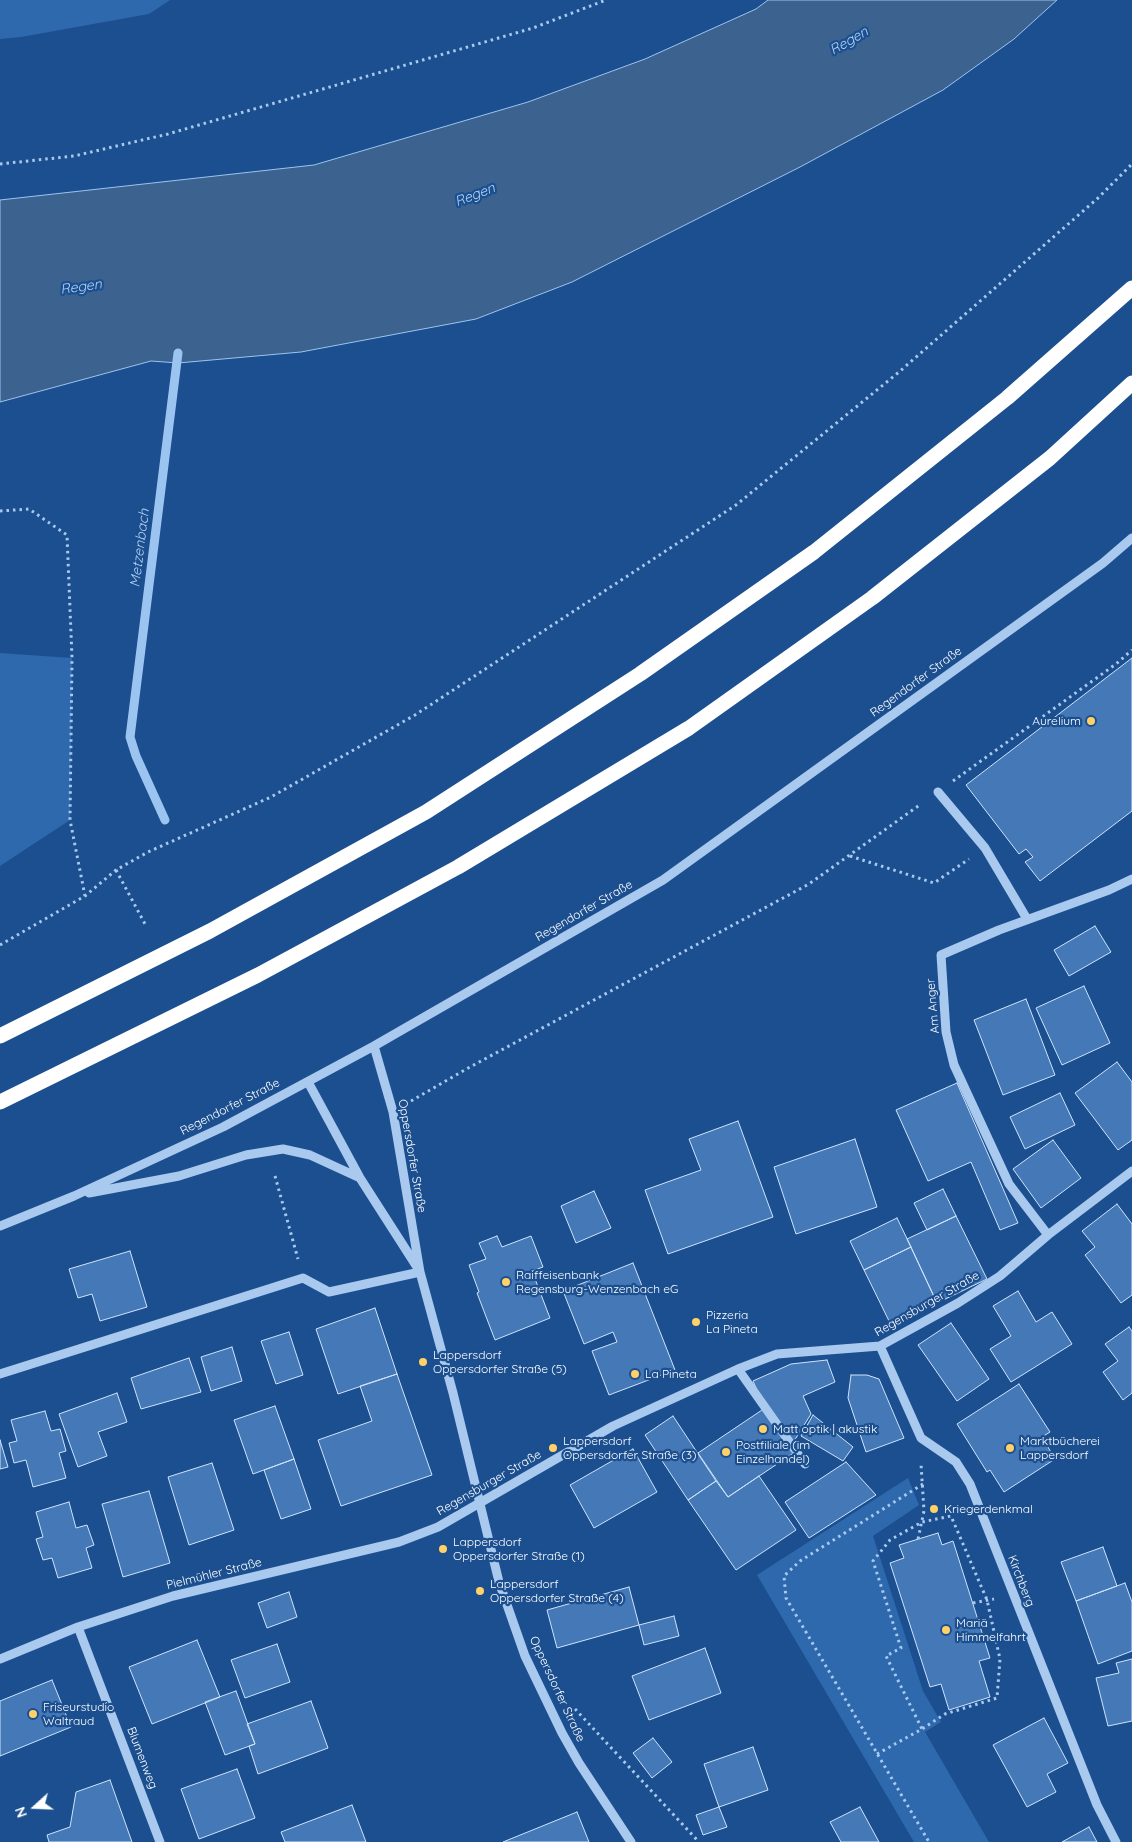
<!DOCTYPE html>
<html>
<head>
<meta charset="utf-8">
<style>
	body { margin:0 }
	#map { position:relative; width:1132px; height:1842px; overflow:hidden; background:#1b4f8f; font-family:Quicksand,sans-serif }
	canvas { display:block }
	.north { position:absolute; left:10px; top:1782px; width:50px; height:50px; -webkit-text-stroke:4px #1b4f8f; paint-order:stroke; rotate:250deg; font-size:14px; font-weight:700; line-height:20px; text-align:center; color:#fff }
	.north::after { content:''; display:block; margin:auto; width:18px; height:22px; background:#fff; clip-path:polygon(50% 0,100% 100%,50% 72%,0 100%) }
</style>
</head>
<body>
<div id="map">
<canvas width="1132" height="1842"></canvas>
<div class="north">N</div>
</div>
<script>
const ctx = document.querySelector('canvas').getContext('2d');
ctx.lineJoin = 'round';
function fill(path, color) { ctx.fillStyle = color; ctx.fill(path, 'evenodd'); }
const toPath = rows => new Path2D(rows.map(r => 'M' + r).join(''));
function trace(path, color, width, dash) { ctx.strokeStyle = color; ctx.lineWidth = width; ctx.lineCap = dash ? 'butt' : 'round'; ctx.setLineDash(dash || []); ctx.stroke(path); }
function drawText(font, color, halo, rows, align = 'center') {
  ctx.font = font + ' Quicksand,sans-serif'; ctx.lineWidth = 4.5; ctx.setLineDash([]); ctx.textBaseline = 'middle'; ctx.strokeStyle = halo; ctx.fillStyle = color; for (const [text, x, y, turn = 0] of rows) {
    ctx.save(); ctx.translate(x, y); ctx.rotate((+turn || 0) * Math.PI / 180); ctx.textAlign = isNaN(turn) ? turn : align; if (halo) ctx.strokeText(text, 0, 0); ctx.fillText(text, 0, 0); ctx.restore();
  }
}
fill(toPath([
	[0,0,170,0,149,14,21,37,0,39],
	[0,653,72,658,70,820,0,866],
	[908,1478,919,1505,873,1536,923,1691,941,1722,925,1732,989,1842,914,1842,757,1575]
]), '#2e69ad');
const water = toPath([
	[768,0,1057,0,1014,39,943,90,800,167,572,282,476,319,301,352,178,363,151,361,0,402,0,200,314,165,528,102,645,59,756,9,768,0]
]);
fill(water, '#3c6290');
trace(water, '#9cc4f0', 1);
trace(toPath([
	[165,820,136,756,130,737,178,353]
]), '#9cc4f0', 9);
const building = toPath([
	[1132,658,1132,811,1040,881,1025,862,1033,857,1026,849,1019,854,966,785,1132,658],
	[1095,926,1111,952,1069,976,1054,950,1095,926],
	[1084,986,1110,1043,1062,1065,1036,1008,1084,986],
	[1026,999,1055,1075,1003,1095,974,1020,1026,999],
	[1117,1062,1132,1082,1132,1140,1118,1150,1075,1093,1117,1062],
	[957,1083,1018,1223,1000,1230,971,1162,928,1181,896,1110,957,1083],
	[1060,1093,1075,1125,1025,1149,1010,1117,1060,1093],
	[738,1121,773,1217,668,1254,645,1190,701,1170,689,1139,738,1121],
	[855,1139,877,1207,796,1234,774,1167,855,1139],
	[1053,1140,1081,1178,1041,1208,1013,1169,1053,1140],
	[943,1189,956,1216,927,1230,914,1203,943,1189],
	[594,1191,611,1228,576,1243,561,1206,594,1191],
	[1117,1204,1132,1224,1132,1295,1121,1303,1085,1255,1095,1247,1082,1231,1117,1204],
	[956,1216,987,1279,937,1303,907,1239,956,1216],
	[897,1218,911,1247,864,1270,850,1241,897,1218],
	[497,1236,502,1247,531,1236,543,1267,532,1271,550,1318,495,1340,477,1293,479,1292,469,1265,486,1259,479,1243,497,1236],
	[911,1247,937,1303,891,1325,864,1270,911,1247],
	[130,1251,147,1307,100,1321,92,1294,78,1298,69,1269,130,1251],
	[633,1263,675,1370,609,1395,592,1351,617,1342,613,1332,584,1344,563,1291,633,1263],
	[1018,1291,1036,1322,1052,1312,1072,1344,1011,1382,990,1349,1011,1336,993,1306,1018,1291],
	[375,1308,397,1374,338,1394,316,1329,375,1308],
	[951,1323,989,1379,957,1401,918,1345,951,1323],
	[1129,1327,1132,1331,1132,1393,1123,1400,1103,1372,1118,1361,1105,1344,1129,1327],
	[289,1332,303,1375,276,1384,261,1341,289,1332],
	[232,1347,242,1381,211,1391,201,1357,232,1347],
	[189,1358,201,1392,141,1409,131,1378,189,1358],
	[827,1360,835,1382,803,1396,811,1414,791,1446,765,1408,753,1381,791,1364,827,1360],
	[397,1374,432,1475,341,1506,318,1440,372,1421,360,1386,397,1374],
	[851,1375,867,1375,879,1379,904,1438,866,1452,848,1398,851,1375],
	[1019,1384,1050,1432,1042,1437,1055,1459,1004,1492,990,1470,987,1472,957,1424,1019,1384],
	[117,1393,127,1422,98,1432,107,1456,78,1467,59,1414,117,1393],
	[275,1406,294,1459,253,1474,234,1420,275,1406],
	[765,1408,795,1452,728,1497,698,1453,765,1408],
	[45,1411,51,1431,60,1429,66,1451,59,1453,66,1478,33,1487,26,1460,14,1463,9,1443,17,1441,11,1420,45,1411],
	[813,1415,853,1447,843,1461,801,1436,813,1415],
	[673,1416,716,1481,688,1500,645,1435,673,1416],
	[0,1440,8,1467,0,1469,0,1440],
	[633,1449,657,1492,594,1528,570,1485,633,1449],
	[294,1459,311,1509,281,1519,264,1470,294,1459],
	[846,1462,876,1495,809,1538,785,1502,846,1462],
	[212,1463,234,1530,189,1545,168,1477,212,1463],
	[759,1476,796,1530,736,1570,688,1500,716,1481,728,1497,759,1476],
	[149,1491,170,1563,123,1577,102,1504,149,1491],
	[69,1502,76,1528,87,1525,94,1545,86,1548,92,1568,58,1578,52,1558,43,1560,36,1539,43,1537,36,1512,69,1502],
	[938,1533,942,1545,953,1541,990,1658,979,1661,990,1697,949,1710,941,1684,930,1687,890,1563,904,1558,899,1545,938,1533],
	[1103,1547,1117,1586,1076,1601,1061,1562,1103,1547],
	[1125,1583,1132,1602,1132,1651,1098,1664,1076,1601,1125,1583],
	[629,1587,639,1625,557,1648,547,1610,629,1587],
	[289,1592,297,1617,267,1628,258,1603,289,1592],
	[674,1616,679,1636,644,1645,639,1625,674,1616],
	[197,1640,220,1697,152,1724,129,1667,197,1640],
	[277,1644,290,1682,245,1698,231,1660,277,1644],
	[705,1648,721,1693,649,1720,632,1676,705,1648],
	[1132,1659,1132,1721,1108,1726,1096,1678,1119,1673,1116,1663,1132,1659],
	[52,1680,71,1727,0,1756,0,1701,52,1680],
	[236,1691,255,1744,225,1755,205,1702,236,1691],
	[311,1701,328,1748,258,1774,249,1746,255,1744,247,1724,311,1701],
	[1044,1718,1068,1763,1047,1774,1056,1792,1027,1807,993,1745,1044,1718],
	[653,1738,672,1762,652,1778,633,1753,653,1738],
	[753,1747,768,1790,719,1807,704,1764,753,1747],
	[237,1769,255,1818,199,1839,181,1789,237,1769],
	[110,1780,132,1842,49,1842,47,1835,70,1827,76,1792,110,1780],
	[352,1805,366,1842,285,1842,281,1832,352,1805],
	[719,1807,727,1827,703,1835,696,1815,719,1807],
	[860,1807,879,1842,841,1842,830,1822,860,1807],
	[577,1812,589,1842,503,1842,577,1812],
	[1089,1827,1097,1842,1062,1842,1089,1827]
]);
fill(building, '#4478b7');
trace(building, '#cfe3fa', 1);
trace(toPath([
	[0,164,74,156,168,134,533,28,606,0],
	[0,511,29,509,67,535,72,658,70,820,85,896],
	[953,781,1116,664,1132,650],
	[850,856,934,883,969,859],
	[116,870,145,924],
	[0,945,85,896,116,870,148,852,271,797,415,715,736,505,899,372,1098,198,1132,164],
	[411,1101,470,1067,809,884,921,804],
	[275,1176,298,1259],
	[923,1484,800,1561,784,1576,786,1598,929,1842],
	[918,1539,924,1511,921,1464],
	[973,1603,994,1599],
	[575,1709,699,1842],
	[877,1754,922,1729,945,1714,997,1698,1000,1659,987,1600,951,1516,922,1522,890,1540,873,1561,901,1648,886,1656,922,1729]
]), '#a9c9ee', 3, [2.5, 4]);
trace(toPath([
	[938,792,985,848,1027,919],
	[374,1046,393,1112,420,1272,453,1393,499,1582,525,1656,562,1733,579,1763,631,1842],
	[308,1082,360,1178,417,1267],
	[89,1193,179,1176,246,1155,283,1149,310,1155,360,1178],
	[0,1226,74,1196,223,1127,374,1046,663,880,1103,563,1132,538],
	[1048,1235,1009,1184,954,1065,946,1032,941,955,999,930,1109,890,1132,879],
	[880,1346,921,1438,956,1462,970,1484,1097,1805,1116,1842],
	[738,1369,805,1464],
	[0,1374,303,1278,329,1292,420,1272],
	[78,1627,160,1842],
	[0,1659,78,1627,173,1596,399,1542,438,1527,613,1426,738,1369,777,1354,880,1346,958,1303,1000,1276,1048,1235,1132,1171]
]), '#a9c9ee', 9);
trace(toPath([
	[0,1036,210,931,426,812,640,674,814,552,1007,398,1132,288],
	[0,1102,258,975,458,867,689,728,872,598,1050,458,1132,383]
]), '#fff', 15);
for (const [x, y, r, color] of [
	[1091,721,5,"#ffd166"],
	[506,1282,5,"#ffd166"],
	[696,1322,5,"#ffd166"],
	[423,1362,5,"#ffd166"],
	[635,1374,5,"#ffd166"],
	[763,1429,5,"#ffd166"],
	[553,1448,5,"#ffd166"],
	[1010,1448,5,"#ffd166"],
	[726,1452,5,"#ffd166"],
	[934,1509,5,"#ffd166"],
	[443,1549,5,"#ffd166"],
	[480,1591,5,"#ffd166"],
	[946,1630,5,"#ffd166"],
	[33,1714,5,"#ffd166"]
]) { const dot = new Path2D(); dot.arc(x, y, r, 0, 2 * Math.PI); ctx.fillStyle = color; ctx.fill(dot); trace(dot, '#1b4f8f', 2); }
drawText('12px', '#fff', '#1b4f8f', [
	["Regendorfer Straße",916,682,-36],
	["Regendorfer Straße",584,911,-30],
	["Am Anger",933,1006,-95],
	["Regendorfer Straße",230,1107,-27],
	["Oppersdorfer Straße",412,1156,80],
	["Regensburger Straße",927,1304,-30],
	["Regensburger Straße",489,1483,-30],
	["Pielmühler Straße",214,1574,-14],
	["Kirchberg",1021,1581,69],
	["Oppersdorfer Straße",557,1689,65],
	["Blumenweg",142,1758,69]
]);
drawText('12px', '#fff', '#1b4f8f', [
	["Aurelium",1081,721,"right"],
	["Raiffeisenbank",516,1275],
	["Regensburg-Wenzenbach eG",516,1289],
	["Pizzeria",706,1315],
	["La Pineta",706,1329],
	["Lappersdorf",433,1355],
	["Oppersdorfer Straße (5)",433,1369],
	["La Pineta",645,1374],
	["Matt optik | akustik",773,1429],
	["Lappersdorf",563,1441],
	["Oppersdorfer Straße (3)",563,1455],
	["Marktbücherei",1020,1441],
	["Lappersdorf",1020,1455],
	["Postfiliale (im",736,1445],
	["Einzelhandel)",736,1459],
	["Kriegerdenkmal",944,1509],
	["Lappersdorf",453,1542],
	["Oppersdorfer Straße (1)",453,1556],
	["Lappersdorf",490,1584],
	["Oppersdorfer Straße (4)",490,1598],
	["Mariä",956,1623],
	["Himmelfahrt",956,1637],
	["Friseurstudio",43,1707],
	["Waltraud",43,1721]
], 'left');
drawText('italic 14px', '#b5d3f5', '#1b4f8f', [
	["Regen",849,41,-30],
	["Regen",475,195,-21],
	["Regen",81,287,-8],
	["Metzenbach",140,548,-83]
]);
</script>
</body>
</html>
